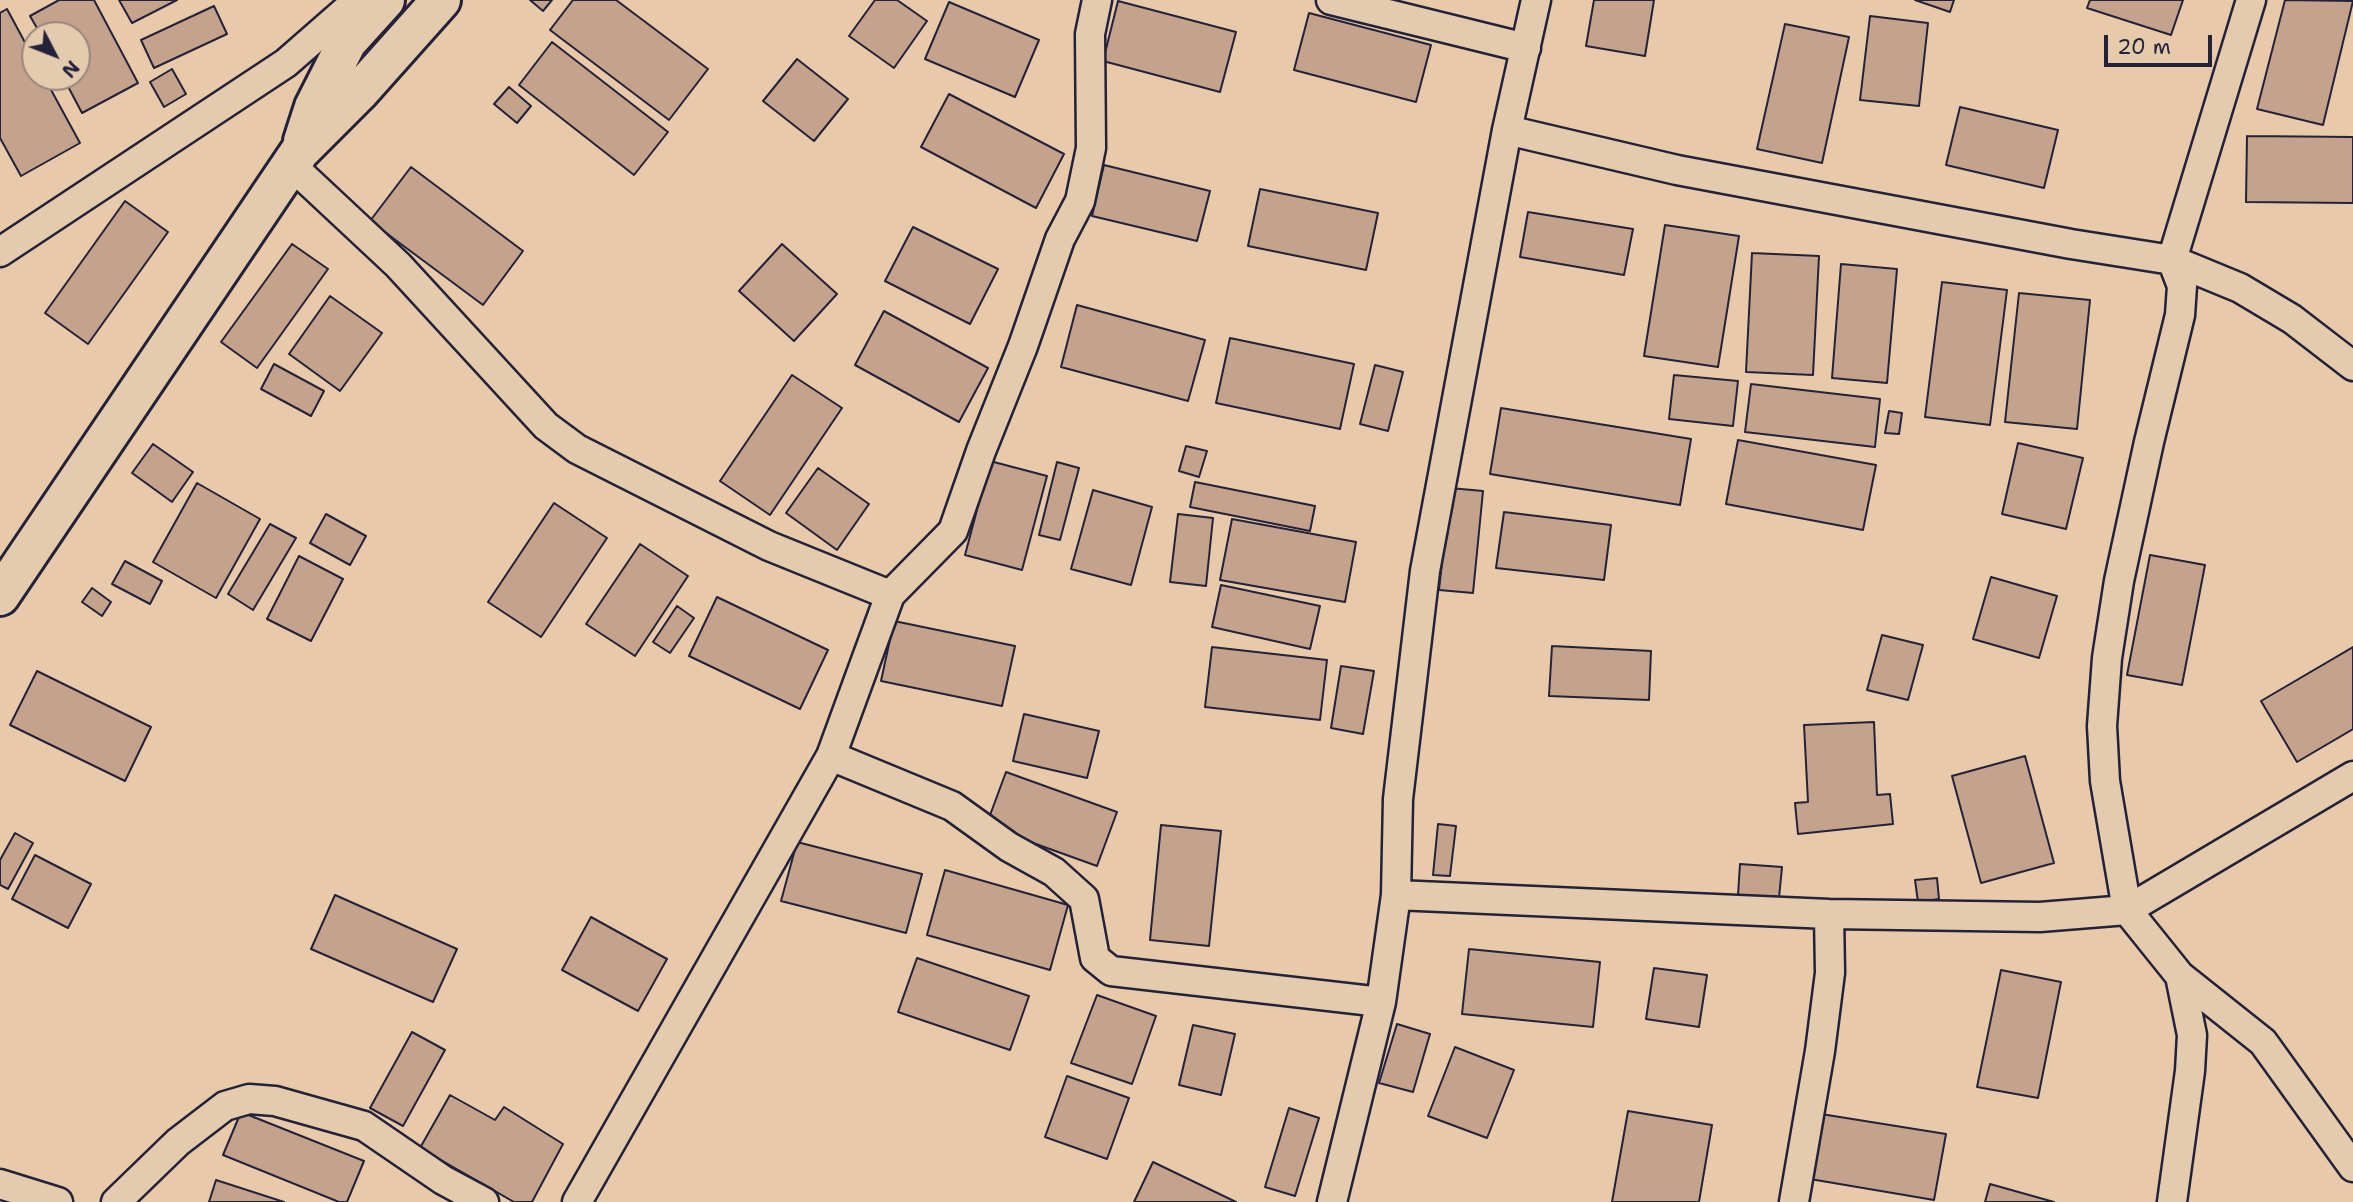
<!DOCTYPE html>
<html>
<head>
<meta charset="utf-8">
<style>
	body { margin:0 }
	#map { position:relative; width:2353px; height:1202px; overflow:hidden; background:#e8caab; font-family:"Shantell Sans",sans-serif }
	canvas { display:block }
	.north { position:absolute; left:21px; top:21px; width:70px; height:70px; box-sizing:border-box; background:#e5cbad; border:2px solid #97877f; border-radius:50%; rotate:132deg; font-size:19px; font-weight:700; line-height:28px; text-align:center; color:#22223b }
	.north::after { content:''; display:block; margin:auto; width:24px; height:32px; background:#22223b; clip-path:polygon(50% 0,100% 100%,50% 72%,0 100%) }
	.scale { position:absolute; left:2104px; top:35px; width:108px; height:32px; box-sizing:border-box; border:4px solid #22223b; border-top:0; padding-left:9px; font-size:21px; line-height:24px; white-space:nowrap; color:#22223b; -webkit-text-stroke:5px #e5cbad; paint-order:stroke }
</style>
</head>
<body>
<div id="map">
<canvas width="2353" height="1202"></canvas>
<div class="north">N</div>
<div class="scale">20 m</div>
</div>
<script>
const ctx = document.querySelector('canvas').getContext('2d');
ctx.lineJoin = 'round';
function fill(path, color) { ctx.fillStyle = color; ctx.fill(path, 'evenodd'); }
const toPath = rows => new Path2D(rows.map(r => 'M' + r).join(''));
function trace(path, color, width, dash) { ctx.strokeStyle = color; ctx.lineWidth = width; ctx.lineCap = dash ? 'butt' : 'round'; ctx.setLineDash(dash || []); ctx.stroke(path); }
const building = toPath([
	[59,0,94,0,138,83,82,113,63,77,77,77,77,35,41,35,30,16,59,0],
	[119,0,177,0,132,23,119,0],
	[530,0,552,0,543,11,530,0],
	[573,0,616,0,708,69,669,120,550,30,573,0],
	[875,0,897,0,927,21,894,68,849,36,875,0],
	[1594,0,1654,0,1645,56,1586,46,1594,0],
	[1915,0,1954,0,1950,12,1915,0],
	[2090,0,2183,0,2171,35,2087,8,2090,0],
	[2285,0,2353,1,2323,125,2257,109,2285,0],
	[1118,1,1236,32,1220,92,1103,61,1118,1],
	[949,2,1039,40,1015,97,925,59,949,2],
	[214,6,227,34,154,68,141,40,214,6],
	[7,9,35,61,35,77,44,77,80,143,21,176,0,138,0,13,7,9],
	[1309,13,1431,45,1416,102,1294,70,1309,13],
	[1870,16,1928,23,1919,106,1860,100,1870,16],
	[1785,24,1849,37,1822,163,1757,149,1785,24],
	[552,42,668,132,634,175,519,85,552,42],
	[797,59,848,99,814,141,763,101,797,59],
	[172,69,186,94,164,107,150,82,172,69],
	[509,87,531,106,517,123,494,104,509,87],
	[949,94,1064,154,1036,208,921,147,949,94],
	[1960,107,2058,130,2044,188,1946,165,1960,107],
	[2247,136,2353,137,2353,203,2246,202,2247,136],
	[1104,165,1210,191,1197,241,1092,216,1104,165],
	[411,167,523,251,483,305,370,221,411,167],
	[1260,189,1378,213,1366,270,1248,246,1260,189],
	[125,201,168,232,88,344,45,313,125,201],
	[1528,212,1633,229,1624,275,1520,257,1528,212],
	[1665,225,1739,236,1718,367,1644,356,1665,225],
	[913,227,998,269,970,324,885,281,913,227],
	[292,244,328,269,257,368,221,342,292,244],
	[782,244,837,294,794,341,739,291,782,244],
	[1752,253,1819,256,1813,375,1746,372,1752,253],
	[1841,264,1897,269,1887,383,1832,378,1841,264],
	[1942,282,2007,290,1990,425,1925,417,1942,282],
	[2019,293,2090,300,2077,429,2005,422,2019,293],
	[330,296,382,333,340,391,289,354,330,296],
	[1077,305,1205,340,1188,401,1061,367,1077,305],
	[884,311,988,368,959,422,855,365,884,311],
	[1230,338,1354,364,1340,429,1216,403,1230,338],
	[274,364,324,391,311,416,261,389,274,364],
	[1375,365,1403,372,1388,431,1360,424,1375,365],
	[792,375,842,408,770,515,720,481,792,375],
	[1674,375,1738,381,1733,426,1669,419,1674,375],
	[1751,384,1880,399,1875,447,1745,432,1751,384],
	[1501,408,1691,439,1680,505,1490,474,1501,408],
	[1889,411,1902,413,1899,434,1885,433,1889,411],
	[1738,440,1876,465,1863,530,1726,504,1738,440],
	[2018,443,2083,458,2066,529,2002,514,2018,443],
	[153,444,193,472,172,502,132,473,153,444],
	[1186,446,1207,451,1199,477,1179,471,1186,446],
	[990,461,1047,476,1022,570,965,555,990,461],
	[1057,462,1079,468,1060,540,1039,535,1057,462],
	[818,468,869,504,837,550,786,513,818,468],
	[1195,482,1315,506,1310,531,1190,507,1195,482],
	[197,483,260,519,216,598,153,562,197,483],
	[1450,488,1483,491,1473,593,1439,590,1450,488],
	[1093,490,1152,507,1131,585,1071,569,1093,490],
	[554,503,607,538,541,637,488,602,554,503],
	[1504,512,1611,525,1604,580,1496,568,1504,512],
	[326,514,366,536,350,565,310,543,326,514],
	[1178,514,1213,518,1206,586,1170,582,1178,514],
	[1232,519,1356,542,1345,602,1220,580,1232,519],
	[270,524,296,538,253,610,228,594,270,524],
	[640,544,688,576,635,656,586,624,640,544],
	[2150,555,2205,565,2182,685,2127,675,2150,555],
	[299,556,343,579,311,641,267,619,299,556],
	[125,561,162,581,150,604,112,584,125,561],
	[1991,577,2057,596,2039,658,1973,639,1991,577],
	[1221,585,1320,606,1310,649,1212,627,1221,585],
	[92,588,111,602,102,616,82,602,92,588],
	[717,597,828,650,800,709,689,656,717,597],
	[677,606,694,618,670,653,653,642,677,606],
	[894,621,1015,646,1002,706,881,681,894,621],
	[1882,635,1923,645,1908,700,1867,690,1882,635],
	[1552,646,1651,651,1649,700,1549,696,1552,646],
	[1212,647,1327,660,1320,720,1205,707,1212,647],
	[2353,647,2353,729,2297,762,2261,701,2353,647],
	[1341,666,1374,671,1363,734,1331,728,1341,666],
	[37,671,151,727,125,781,10,725,37,671],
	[1024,714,1099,731,1087,778,1013,761,1024,714],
	[1874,722,1877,795,1890,794,1893,824,1798,834,1795,803,1808,802,1804,725,1874,722],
	[2025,756,2054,863,1981,883,1952,776,2025,756],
	[1006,772,1117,812,1097,866,986,826,1006,772],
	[1438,824,1456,826,1450,876,1433,875,1438,824],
	[1161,825,1221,831,1209,946,1150,940,1161,825],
	[15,833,33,843,8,889,0,885,0,860,15,833],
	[797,842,922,874,906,933,781,901,797,842],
	[35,855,91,884,68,928,12,899,35,855],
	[1740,864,1782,867,1779,898,1738,895,1740,864],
	[945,870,1068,905,1050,970,927,935,945,870],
	[1937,878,1939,899,1918,902,1915,880,1937,878],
	[335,895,457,949,433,1002,311,949,335,895],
	[591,917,667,959,638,1011,562,970,591,917],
	[1469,949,1600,962,1593,1027,1462,1014,1469,949],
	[917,958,1029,996,1010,1050,898,1012,917,958],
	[1654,968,1707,975,1699,1027,1646,1019,1654,968],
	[2001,970,2061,982,2038,1098,1977,1087,2001,970],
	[1097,995,1156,1016,1132,1084,1071,1063,1097,995],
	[1397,1024,1430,1034,1413,1092,1379,1083,1397,1024],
	[1193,1025,1235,1034,1221,1095,1179,1085,1193,1025],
	[412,1032,445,1050,403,1126,370,1108,412,1032],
	[1455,1047,1514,1070,1487,1138,1428,1116,1455,1047],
	[1067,1076,1129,1098,1107,1159,1045,1137,1067,1076],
	[450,1095,495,1120,504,1107,563,1144,532,1202,514,1202,420,1148,450,1095],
	[1289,1108,1319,1118,1295,1196,1265,1187,1289,1108],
	[1628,1111,1712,1125,1699,1202,1612,1202,1628,1111],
	[241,1112,364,1161,347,1202,339,1202,223,1155,241,1112],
	[1821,1114,1946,1134,1934,1200,1810,1179,1821,1114],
	[1153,1162,1236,1202,1134,1202,1153,1162],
	[216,1180,284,1202,209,1202,216,1180],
	[1990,1184,2054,1202,1985,1202,1990,1184]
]);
fill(building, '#c5a28c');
trace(building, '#22223b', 2);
const minor = toPath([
	[1331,0,1526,48],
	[2251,0,2172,260,2182,286,2180,315,2149,442,2119,581,2107,658,2102,726,2105,781,2127,910,2180,976,2263,1042,2353,1167],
	[1507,130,1677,170,2071,244,2172,260,2240,288,2292,319,2353,366],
	[291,165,398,265,546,426,577,449,769,546,890,595],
	[0,252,286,63,358,0],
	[831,756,952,806,1009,847,1054,872,1084,899,1095,958,1111,971,1381,1002],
	[1396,895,1829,914,2040,917,2127,910,2353,776],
	[0,1184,58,1202],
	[116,1202,178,1142,225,1106,249,1099,275,1101,364,1126,443,1180,484,1202],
	[577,1202,831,756,890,595,953,531,981,451,1023,346,1060,239,1080,201,1091,148,1090,34,1097,0],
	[1332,1202,1381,1002,1396,895,1398,799,1425,571,1507,130,1536,0],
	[1794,1202,1820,1051,1830,973,1829,914],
	[2172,1202,2190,1071,2192,1035,2180,976]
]);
const secondary = toPath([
	[303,141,314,107,347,42,385,0],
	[0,596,300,151,359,92,441,0]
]);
trace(minor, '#22223b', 33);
trace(secondary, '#22223b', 44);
trace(minor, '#e5cbad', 28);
trace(secondary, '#e5cbad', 38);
</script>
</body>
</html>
